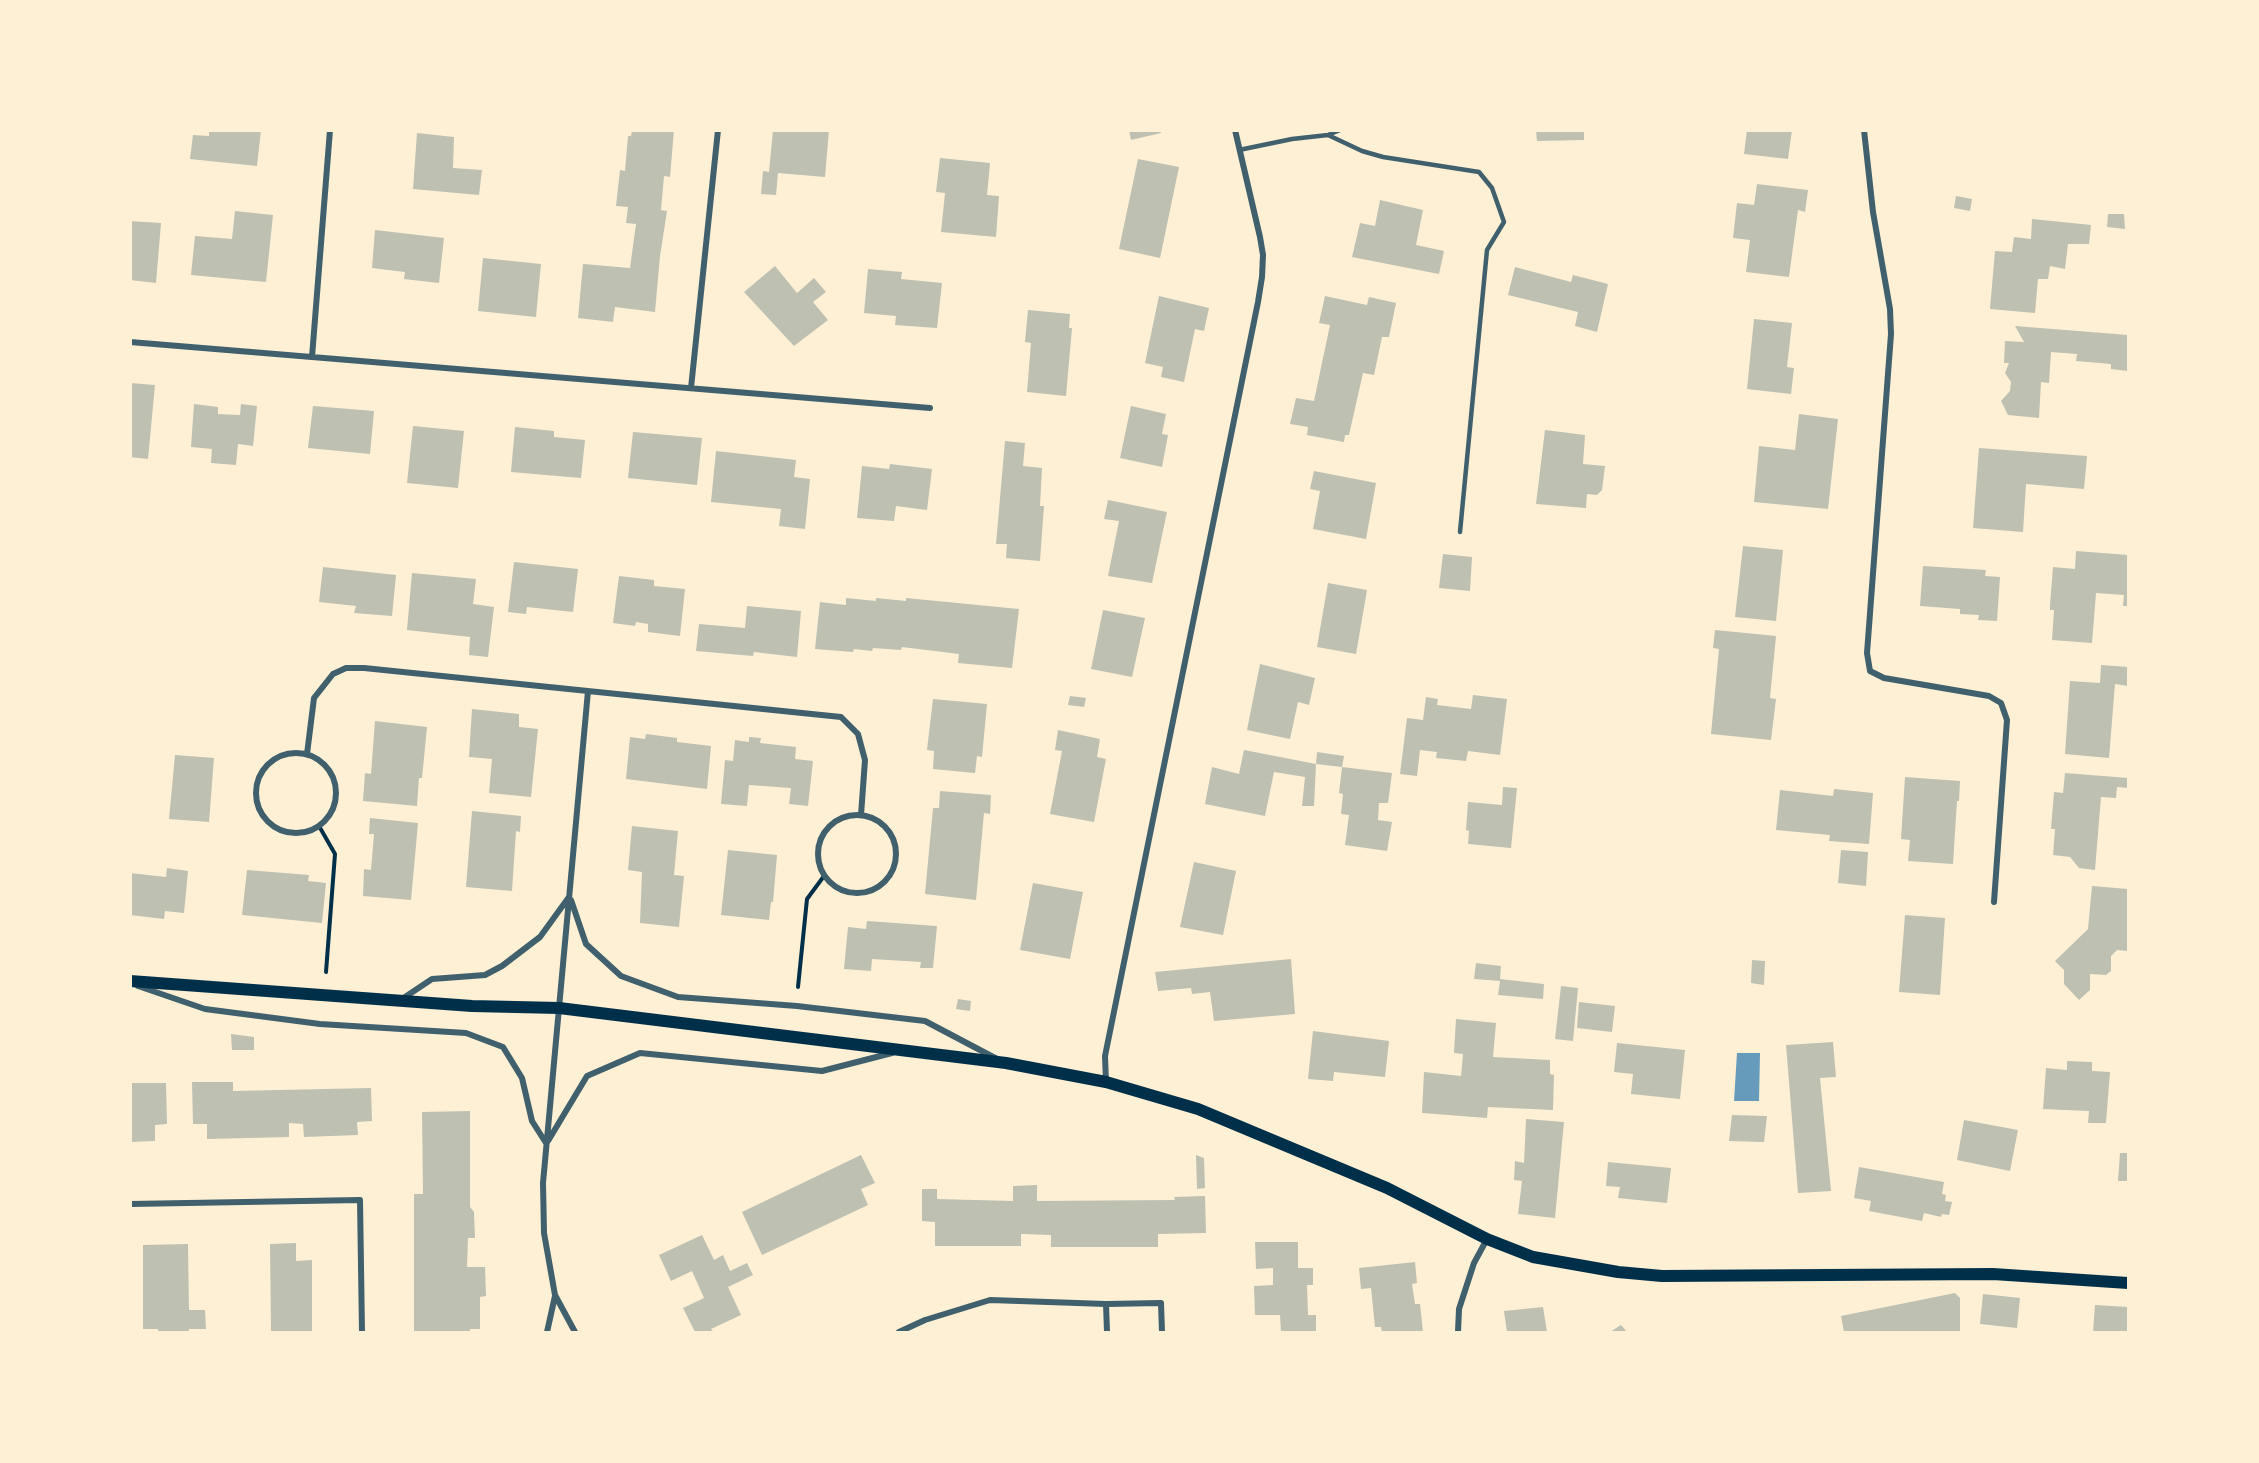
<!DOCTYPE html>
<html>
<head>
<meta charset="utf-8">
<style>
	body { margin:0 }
	#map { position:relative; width:2259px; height:1463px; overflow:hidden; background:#fdf0d5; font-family:Jost,sans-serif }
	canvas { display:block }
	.frame { position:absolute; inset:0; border:132px solid #fdf0d5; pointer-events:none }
</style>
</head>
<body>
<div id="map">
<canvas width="2259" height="1463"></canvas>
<div class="frame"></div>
</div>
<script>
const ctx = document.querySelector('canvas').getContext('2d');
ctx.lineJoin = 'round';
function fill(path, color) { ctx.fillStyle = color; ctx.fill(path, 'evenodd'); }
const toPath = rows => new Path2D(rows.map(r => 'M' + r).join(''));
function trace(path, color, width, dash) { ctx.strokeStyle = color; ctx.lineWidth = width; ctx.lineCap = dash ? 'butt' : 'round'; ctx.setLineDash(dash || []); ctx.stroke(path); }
fill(toPath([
	[1737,1053,1760,1053,1759,1101,1734,1101]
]), '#669bbc');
fill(toPath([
	[209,130,261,130,257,166,190,159,193,135,209,136],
	[632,130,674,130,670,177,664,176,661,210,667,211,660,256,655,312,615,307,613,322,578,318,583,264,630,268,636,224,626,223,628,207,616,206,620,170,625,171,628,136,631,136],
	[773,130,829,130,825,177,778,173,776,195,761,194,763,171,769,172],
	[1129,130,1160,130,1161,133,1131,140],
	[1536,130,1584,130,1584,140,1537,141],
	[1747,130,1792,130,1788,159,1744,154],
	[417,133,454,137,453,168,482,170,479,195,413,189],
	[940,158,990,163,987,195,999,196,996,237,941,232,945,193,936,192],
	[1138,159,1179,167,1160,258,1119,249],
	[1757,184,1808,190,1805,212,1798,210,1789,277,1746,272,1750,240,1733,238,1737,203,1754,205],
	[1956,196,1972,199,1970,211,1954,208],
	[1380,200,1423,210,1416,245,1444,251,1439,274,1352,257,1360,223,1375,226],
	[235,211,273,215,266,282,191,275,195,236,232,239],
	[2108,214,2124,214,2125,229,2107,227],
	[2032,219,2091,225,2089,244,2068,244,2065,269,2050,266,2048,279,2038,279,2035,313,1990,309,1995,251,2012,252,2014,237,2031,239],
	[130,221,161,223,156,283,130,280],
	[375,230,444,238,439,283,404,279,405,272,372,268],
	[483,258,541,264,536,317,478,311],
	[775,266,797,293,814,278,826,292,813,302,828,320,794,346,744,292],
	[1515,267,1571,282,1573,275,1608,284,1597,332,1575,326,1578,312,1508,295],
	[868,269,902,272,901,279,942,283,937,328,895,325,896,316,864,313],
	[1159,296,1209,308,1204,331,1195,329,1184,382,1161,377,1163,367,1145,363],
	[1325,296,1367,305,1369,297,1396,303,1389,337,1382,337,1374,375,1363,373,1349,435,1345,435,1344,442,1307,435,1308,427,1290,424,1296,398,1314,401,1330,325,1319,323],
	[1028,310,1070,314,1069,328,1072,328,1066,396,1027,392,1031,343,1025,342],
	[1754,319,1792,323,1787,367,1794,368,1791,394,1747,389],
	[2015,326,2128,335,2128,371,2111,369,2111,364,2076,361,2077,354,2051,352,2049,383,2041,382,2039,418,2008,415,2001,401,2010,391,2011,382,2005,373,2009,363,2004,363,2005,341,2024,342],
	[130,383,155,385,148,459,130,457],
	[194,404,218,407,218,414,240,415,241,404,257,406,253,446,238,444,236,465,211,463,212,449,191,447],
	[313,406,374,411,370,454,308,448],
	[1131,406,1166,414,1162,434,1168,435,1162,467,1120,458],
	[1799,414,1838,419,1828,509,1754,502,1759,446,1795,450],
	[413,426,464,431,458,488,407,483],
	[515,427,554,431,554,437,585,440,581,478,511,472],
	[1545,430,1585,435,1583,464,1605,466,1602,490,1597,495,1587,494,1586,508,1536,504],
	[633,432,702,438,697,485,628,478],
	[1005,441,1025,443,1023,466,1042,468,1040,506,1044,506,1040,561,1006,558,1007,544,996,544],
	[1979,448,2087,456,2084,489,2026,484,2023,532,1973,528],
	[716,451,796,460,794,477,810,479,805,529,779,526,781,509,711,502],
	[890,464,932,469,927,510,896,506,894,521,857,518,862,466,889,469],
	[1314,471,1376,483,1366,539,1313,529,1320,491,1310,489],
	[1108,500,1167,512,1152,583,1108,576,1119,521,1104,519],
	[1743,546,1783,550,1776,621,1735,617],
	[2076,551,2128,555,2128,606,2123,606,2124,595,2096,593,2092,643,2052,640,2054,610,2050,610,2050,605,2053,567,2075,569],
	[1443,554,1472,557,1470,591,1439,588],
	[514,562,578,569,573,612,527,607,526,614,508,612],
	[1923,566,1986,570,1985,576,2000,577,1997,621,1978,620,1979,615,1960,614,1960,609,1920,606],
	[323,567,396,575,392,616,354,613,356,606,319,602],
	[412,573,476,579,473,604,494,607,488,657,469,655,470,637,407,630],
	[619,576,654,580,654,586,685,589,680,636,648,632,648,624,636,622,635,626,613,623],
	[1328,583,1367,590,1356,654,1317,647],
	[846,598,876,601,876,598,906,601,906,598,1019,609,1012,668,958,663,959,654,902,647,901,650,873,648,872,651,854,649,853,652,815,649,820,602,846,605],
	[747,606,801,611,797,657,754,652,753,656,696,651,699,624,745,628],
	[1103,610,1145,618,1132,677,1091,669],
	[1715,630,1776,636,1770,698,1776,699,1771,740,1711,734,1719,649,1713,648],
	[1260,664,1315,678,1309,705,1298,702,1290,739,1247,730],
	[2101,665,2128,667,2128,686,2115,684,2109,758,2065,754,2070,681,2100,683],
	[1473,695,1507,699,1500,755,1468,751,1466,761,1436,758,1437,752,1420,750,1417,776,1400,774,1407,718,1423,720,1426,697,1438,699,1437,705,1471,709],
	[1070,696,1086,698,1084,707,1068,705],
	[933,699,987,704,982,757,977,756,975,773,933,769,934,751,927,750],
	[472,709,519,714,519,727,538,729,531,797,489,793,492,759,469,757],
	[375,721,427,727,422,778,419,778,417,806,363,801,365,773,371,774],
	[1058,730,1100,739,1097,757,1106,759,1094,822,1050,814,1062,751,1055,750],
	[646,734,677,738,677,742,711,746,707,789,626,779,630,737,645,739],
	[749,737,761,738,760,743,796,747,795,759,813,761,808,806,789,804,791,788,749,785,747,806,721,804,725,760,733,761,735,740,749,742],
	[1244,750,1316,764,1314,806,1302,806,1305,777,1274,772,1265,816,1205,804,1212,767,1239,774],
	[1317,752,1344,756,1342,767,1392,773,1388,803,1379,803,1378,820,1392,822,1387,851,1345,845,1349,815,1341,814,1343,794,1339,793,1342,767,1316,764],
	[175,755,214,758,209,822,169,819],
	[2065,773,2128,778,2128,788,2117,787,2116,798,2101,797,2095,870,2079,868,2070,857,2053,855,2055,829,2051,829,2054,792,2063,793],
	[1905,777,1960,781,1959,801,1957,801,1953,864,1908,861,1910,840,1901,839],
	[1503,787,1517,788,1511,848,1468,844,1469,831,1466,830,1468,802,1502,805],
	[1834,789,1873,793,1869,844,1829,841,1830,835,1776,830,1780,790,1833,796],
	[940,791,991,795,990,814,984,813,976,900,925,894,933,808,939,808],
	[472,811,521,816,520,832,516,831,512,891,466,887],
	[370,818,418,823,411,900,363,896,364,869,371,870,374,834,369,834],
	[632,826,678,831,674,875,684,876,679,927,640,923,642,872,628,870],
	[728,850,777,855,773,902,771,902,769,920,721,915],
	[1841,850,1868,852,1866,886,1838,883],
	[1194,862,1236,871,1223,935,1180,927],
	[167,868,188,871,184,913,165,911,164,919,130,915,130,873,166,877],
	[247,870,309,875,308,881,326,883,322,923,242,915],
	[1033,883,1083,892,1070,959,1020,950],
	[2092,886,2128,889,2128,951,2117,950,2111,956,2111,971,2106,975,2090,974,2090,990,2079,1000,2064,984,2064,970,2055,961,2088,929],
	[1905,915,1945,918,1940,995,1899,992],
	[867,921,937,926,933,968,920,968,921,962,872,959,871,971,844,969,848,927,866,929],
	[1291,959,1295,1014,1214,1021,1210,992,1192,994,1191,988,1158,991,1155,972],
	[1752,960,1765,961,1764,985,1751,983],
	[1476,963,1501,966,1500,979,1544,984,1543,999,1498,995,1500,981,1474,979],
	[1561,986,1578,988,1573,1041,1555,1039],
	[958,999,971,1001,970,1011,956,1009],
	[1579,1002,1615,1006,1612,1032,1577,1028],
	[1456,1019,1496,1023,1493,1057,1550,1060,1550,1074,1554,1075,1553,1110,1488,1107,1487,1118,1422,1113,1424,1072,1461,1076,1463,1054,1454,1053],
	[1313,1031,1389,1041,1385,1077,1334,1072,1333,1081,1308,1079],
	[231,1034,254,1037,254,1050,232,1050],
	[1833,1042,1836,1077,1820,1078,1831,1191,1798,1193,1786,1045],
	[1617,1043,1685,1050,1680,1099,1631,1094,1633,1074,1614,1072],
	[2067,1061,2092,1062,2092,1071,2110,1072,2106,1123,2088,1123,2089,1111,2043,1109,2046,1068,2067,1070],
	[192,1082,233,1082,233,1091,371,1088,372,1121,357,1122,358,1135,304,1137,303,1124,289,1123,289,1137,207,1139,207,1124,193,1124],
	[130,1083,166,1083,167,1124,155,1125,155,1141,130,1142],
	[470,1111,470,1207,474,1212,475,1238,468,1238,467,1267,485,1267,486,1296,480,1297,480,1329,470,1329,470,1332,414,1332,414,1194,423,1194,422,1112],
	[1732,1115,1767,1116,1764,1142,1729,1141],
	[1526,1119,1564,1122,1555,1218,1518,1214,1522,1181,1514,1180,1515,1161,1524,1163],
	[1964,1120,2018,1130,2010,1171,1957,1160],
	[2120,1153,2128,1153,2128,1181,2118,1181],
	[861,1155,875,1183,861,1189,868,1205,762,1255,742,1212],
	[1196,1155,1204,1158,1205,1188,1197,1189],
	[1608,1162,1671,1168,1667,1203,1618,1198,1620,1187,1606,1186],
	[1859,1167,1944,1182,1942,1194,1946,1195,1945,1201,1952,1202,1949,1215,1942,1214,1941,1217,1924,1213,1922,1221,1869,1211,1871,1201,1854,1198],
	[1037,1185,1037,1201,1175,1200,1174,1197,1205,1196,1206,1233,1158,1234,1158,1247,1051,1247,1051,1235,1021,1234,1021,1246,935,1246,935,1222,922,1221,922,1189,937,1189,937,1199,1013,1201,1013,1186],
	[702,1235,714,1260,723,1255,730,1271,747,1263,753,1275,728,1287,741,1315,711,1329,713,1332,695,1332,683,1308,704,1298,692,1271,671,1281,659,1255],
	[1255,1242,1298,1242,1298,1268,1313,1268,1313,1285,1307,1285,1308,1315,1316,1315,1316,1331,1281,1332,1280,1315,1255,1315,1254,1286,1273,1285,1273,1268,1256,1269],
	[296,1243,296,1261,312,1260,312,1332,271,1332,270,1244],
	[188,1244,189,1310,205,1310,206,1329,189,1329,189,1332,158,1332,158,1329,143,1329,143,1245],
	[1415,1262,1417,1283,1412,1284,1415,1304,1420,1304,1423,1332,1382,1332,1381,1327,1375,1327,1371,1288,1361,1289,1359,1268],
	[1955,1293,1960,1298,1960,1332,1844,1332,1841,1316],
	[1983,1294,2020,1298,2017,1328,1980,1324],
	[2095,1305,2128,1307,2128,1332,2093,1332],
	[1543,1307,1547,1332,1507,1332,1504,1311],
	[1621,1325,1627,1332,1610,1332]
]), '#bec0b2');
trace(toPath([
	[319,826,335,854,326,972],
	[798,987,807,899,824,876]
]), '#003049', 4);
trace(toPath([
	[1328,135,1362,151,1383,157,1479,172,1492,188,1504,222,1487,250,1460,532],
	[1239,150,1292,139,1328,135,1340,130]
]), '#3f606c', 4.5);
trace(toPath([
	[1864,130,1873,212,1890,309,1891,334,1867,653,1870,671,1884,678,1989,696,2001,703,2007,720,1994,902],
	[130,342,930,408],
	[312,357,330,130],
	[691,388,718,130],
	'256 793a40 40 0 1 1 80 0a40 40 0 1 1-80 0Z',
	[307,754,314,698,333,674,346,668,364,668,841,717,858,734,865,760,861,815],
	'818 854a39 39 0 1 1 78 0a39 39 0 1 1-78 0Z',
	[571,900,586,944,621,976,678,997,797,1006,925,1021,997,1059],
	[138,986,205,1009,320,1024,466,1033,503,1047,522,1078,532,1121,546,1143],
	[402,999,432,979,485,975,502,966,540,937,569,897],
	[1106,1082,1105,1056,1258,302,1262,277,1263,255,1260,237,1235,130],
	[548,1141,587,1076,640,1053,822,1071,892,1053],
	[130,1204,360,1200,362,1332],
	[1106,1304,1107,1332],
	[547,1332,555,1296],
	[575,1332,555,1295,544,1233,543,1183,588,691],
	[899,1332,925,1320,990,1300,1106,1304,1161,1303,1162,1332],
	[1458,1332,1459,1309,1474,1263,1487,1239]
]), '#3f606c', 6);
trace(toPath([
	[130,981,472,1006,559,1008,1006,1063,1106,1082,1198,1109,1387,1188,1487,1239,1533,1257,1618,1272,1662,1276,1993,1274,2128,1283]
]), '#003049', 12);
</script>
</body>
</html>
